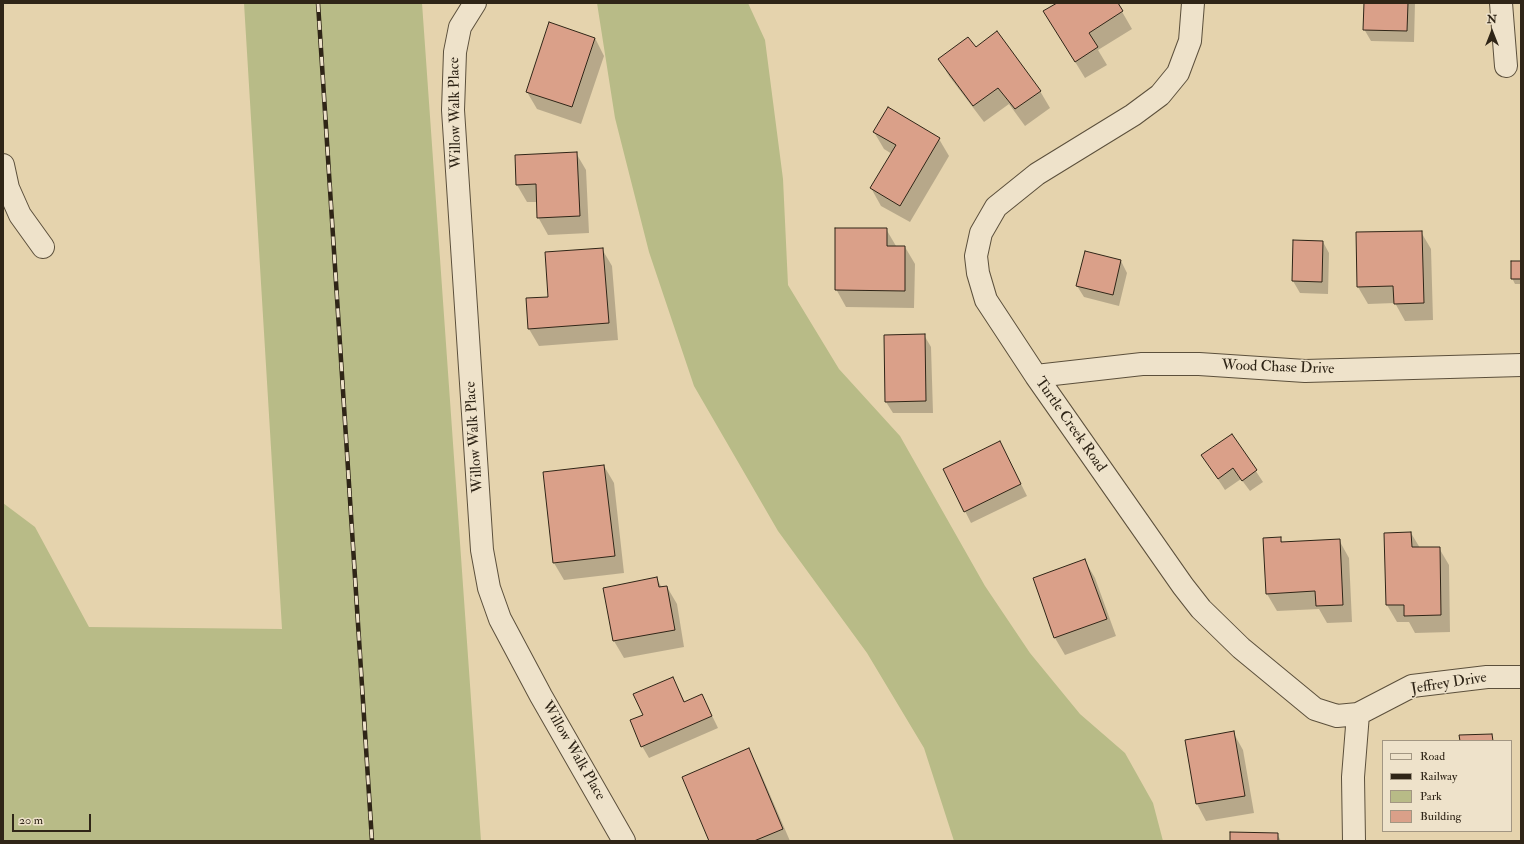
<!DOCTYPE html>
<html>
<head>
<meta charset="utf-8">
<style>
	body { margin:0 }
	#map { position:relative; width:1524px; height:844px; overflow:hidden; background:#e5d3ad; font-family:"IM FELL Double Pica",serif }
	canvas { display:block }
	.frame { position:absolute; inset:0; border:4px solid #2f2517; pointer-events:none }
	.legend { position:absolute; left:1382px; top:740px; width:130px; height:92px; box-sizing:border-box; background:#eee2ca; border:1px solid #a29682; margin:0; padding:5px 7px; list-style:none; font-size:12px; color:#2f2517 }
	.legend li { display:flex; align-items:center; gap:8px; height:20px }
	.legend b { width:20px; border:1px solid #a29682 }
	.north { position:absolute; left:1472px; top:12px; width:40px; height:40px; -webkit-text-stroke:3px #eee2ca; paint-order:stroke; rotate:0deg; font-size:11px; font-weight:700; line-height:16px; text-align:center; color:#2f2517 }
	.north::after { content:''; display:block; margin:auto; width:14px; height:18px; background:#2f2517; clip-path:polygon(50% 0,100% 100%,50% 72%,0 100%) }
	.scale { position:absolute; left:12px; top:814px; width:79px; height:18px; box-sizing:border-box; border:2px solid #2f2517; border-top:0; padding-left:5px; font-size:12px; line-height:14px; white-space:nowrap; color:#2f2517; -webkit-text-stroke:3px #eee2ca; paint-order:stroke }
</style>
</head>
<body>
<div id="map">
<canvas width="1524" height="844"></canvas>
<div class="frame"></div>
<ul class="legend">
<li><b style="height:5px;background:#eee2ca"></b>Road</li>
<li><b style="height:5px;background:#2f2517"></b>Railway</li>
<li><b style="height:11px;background:#b8bb87"></b>Park</li>
<li><b style="height:11px;background:#daa089"></b>Building</li>
</ul>
<div class="north">N</div>
<div class="scale">20 m</div>
</div>
<script>
const ctx = document.querySelector('canvas').getContext('2d');
ctx.lineJoin = 'round';
function fill(path, color) { ctx.fillStyle = color; ctx.fill(path, 'evenodd'); }
const toPath = rows => new Path2D(rows.map(r => 'M' + r).join(''));
function trace(path, color, width, dash) { ctx.strokeStyle = color; ctx.lineWidth = width; ctx.lineCap = dash ? 'butt' : 'round'; ctx.setLineDash(dash || []); ctx.stroke(path); }
function drawText(font, color, halo, rows, align = 'center') {
  ctx.font = font + ' "IM FELL Double Pica",serif'; ctx.lineWidth = 3; ctx.setLineDash([]); ctx.textBaseline = 'middle'; ctx.strokeStyle = halo; ctx.fillStyle = color; for (const [text, x, y, turn = 0] of rows) {
    ctx.save(); ctx.translate(x, y); ctx.rotate((+turn || 0) * Math.PI / 180); ctx.textAlign = isNaN(turn) ? turn : align; if (halo) ctx.strokeText(text, 0, 0); ctx.fillText(text, 0, 0); ctx.restore();
  }
}
fill(toPath([
	[244,3,422,3,481,841,3,841,3,503,35,527,89,627,282,629],
	[597,3,748,3,765,40,783,179,788,285,839,369,900,436,985,586,1030,653,1080,714,1125,753,1153,803,1163,841,954,841,924,748,867,653,778,531,694,386,649,252,615,118]
]), '#b8bb87');
fill(toPath([
	[1059,3,1117,3,1132,29,1098,50,1107,65,1085,78,1055,29],
	[1365,3,1415,3,1414,42,1371,41,1364,29],
	[595,38,604,56,581,124,537,109,527,92],
	[975,49,1040,91,1050,108,1025,126,1009,104,984,122,949,76,939,59],
	[888,109,939,139,949,156,910,222,881,206,871,188,892,154,884,149,874,132],
	[576,153,586,170,589,233,548,235,538,217,538,202,527,202,517,185,516,156],
	[886,229,896,246,905,247,915,264,914,308,846,307,836,289],
	[1421,232,1431,249,1433,320,1405,321,1395,303,1368,304,1358,287],
	[1294,241,1323,242,1329,253,1328,294,1300,293,1293,281],
	[602,249,612,266,618,340,539,346,529,329,549,298],
	[1085,252,1121,261,1127,273,1119,306,1084,297,1077,286],
	[1521,262,1521,284,1515,284,1512,278],
	[924,335,931,347,933,413,893,413,886,402],
	[1232,435,1263,482,1250,491,1241,479,1225,490,1202,455],
	[1006,454,1027,496,971,523,965,511],
	[604,466,614,483,624,573,564,580,554,563,544,473],
	[1411,533,1420,548,1439,548,1449,565,1450,632,1415,633,1409,622,1397,622,1387,605],
	[1280,538,1283,543,1339,540,1349,558,1352,622,1327,623,1319,609,1277,611,1267,594],
	[1085,561,1095,578,1116,636,1065,655,1055,638],
	[657,579,662,588,667,587,677,604,684,647,624,658,614,641],
	[672,678,685,702,702,695,718,728,649,758,642,746,644,715],
	[1233,732,1243,750,1254,813,1206,821,1197,804],
	[749,750,758,767,790,841,710,841],
	[1277,834,1281,841,1231,841]
]), '#0003');
const building = toPath([
	[1057,3,1118,3,1123,11,1089,33,1098,47,1075,62,1043,11,1057,3],
	[1364,3,1408,3,1407,31,1363,30,1364,3],
	[549,22,595,38,572,107,526,92,549,22],
	[997,31,1041,91,1015,109,998,88,973,106,938,59,968,37,976,47,997,31],
	[888,107,940,138,900,206,870,188,896,145,873,132,888,107],
	[577,152,580,216,537,218,536,184,516,185,515,155,577,152],
	[835,228,887,228,887,246,905,246,905,291,835,290,835,228],
	[1422,231,1424,303,1394,304,1393,286,1357,287,1356,232,1422,231],
	[1293,240,1323,241,1322,282,1292,281,1293,240],
	[603,248,609,323,528,329,526,298,548,297,545,252,603,248],
	[1085,251,1121,260,1113,295,1076,286,1085,251],
	[1511,261,1521,261,1521,279,1511,279,1511,261],
	[925,334,926,401,885,402,884,335,925,334],
	[1232,434,1257,470,1242,481,1233,468,1218,479,1201,455,1232,434],
	[1000,441,1021,484,964,512,943,469,1000,441],
	[604,465,615,556,553,563,543,472,604,465],
	[1411,532,1412,547,1440,547,1441,615,1404,616,1404,605,1386,605,1384,533,1411,532],
	[1281,537,1281,542,1340,539,1343,605,1316,606,1315,591,1266,594,1263,538,1281,537],
	[1085,559,1107,619,1054,638,1033,578,1085,559],
	[657,577,659,587,667,586,675,630,613,641,603,588,657,577],
	[673,677,684,702,702,694,712,716,641,747,630,720,643,715,633,694,673,677],
	[1234,731,1245,796,1196,804,1185,740,1234,731],
	[1492,734,1493,741,1460,741,1459,735,1492,734],
	[749,748,783,829,754,841,709,841,682,777,749,748],
	[1230,832,1278,833,1278,841,1230,841,1230,832]
]);
fill(building, '#daa089');
trace(building, '#2f2517', 1);
const minor = toPath([
	[475,3,460,27,455,52,453,110,482,550,489,588,500,619,541,696,624,841],
	[1193,3,1190,41,1178,73,1160,95,1133,115,1037,174,996,207,981,233,976,256,978,273,986,300,1036,376,1183,586,1201,609,1241,648,1315,709,1337,716,1358,714,1412,686,1487,677,1521,677],
	[1501,3,1506,66],
	[3,165,8,188,20,215,43,247],
	[1036,376,1142,364,1199,364,1305,371,1521,365],
	[1354,841,1353,777,1358,714]
]);
trace(minor, '#5c503c', 24);
trace(minor, '#eee2ca', 22);
const rail = toPath([
	[318,3,372,841]
]);
trace(rail, '#2f2517', 4.5);
trace(rail, '#eee2ca', 3, [9]);
drawText('15px', '#2f2517', '#eee2ca', [
	["Willow Walk Place",456,113,-91],
	["Wood Chase Drive",1278,368,2],
	["Turtle Creek Road",1070,425,55],
	["Willow Walk Place",475,437,-94],
	["Jeffrey Drive",1449,684,-9],
	["Willow Walk Place",573,751,60]
]);
</script>
</body>
</html>
